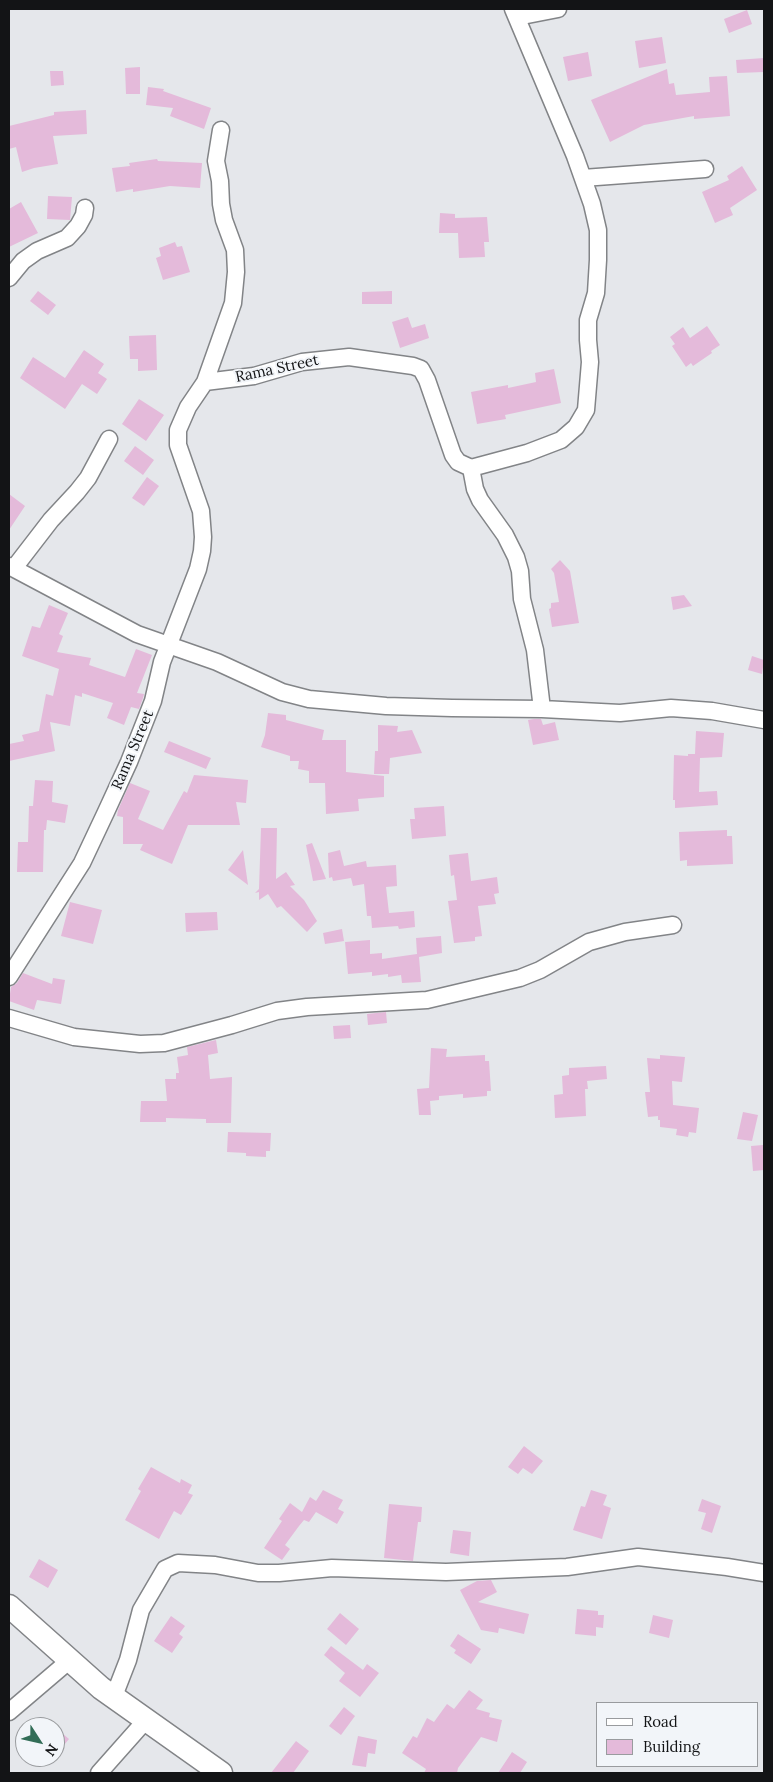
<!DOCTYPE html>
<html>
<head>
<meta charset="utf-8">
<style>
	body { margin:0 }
	#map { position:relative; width:773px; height:1782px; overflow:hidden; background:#e5e7eb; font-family:Lora,serif }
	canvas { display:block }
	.frame { position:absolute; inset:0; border:10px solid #131416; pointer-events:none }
	.legend { position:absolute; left:596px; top:1702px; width:162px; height:65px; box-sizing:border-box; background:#f2f5f9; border:1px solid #999b9e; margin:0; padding:6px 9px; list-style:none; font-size:15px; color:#131416 }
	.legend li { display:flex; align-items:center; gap:10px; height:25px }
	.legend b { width:25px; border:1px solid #999b9e }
	.north { position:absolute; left:15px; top:1717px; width:50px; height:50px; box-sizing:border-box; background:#f2f5f9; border:1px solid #999b9e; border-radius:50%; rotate:125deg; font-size:14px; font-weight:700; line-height:20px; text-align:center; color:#131416 }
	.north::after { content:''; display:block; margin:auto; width:18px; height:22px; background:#326d57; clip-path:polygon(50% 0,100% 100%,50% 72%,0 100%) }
</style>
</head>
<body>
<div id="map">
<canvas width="773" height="1782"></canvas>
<div class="frame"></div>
<ul class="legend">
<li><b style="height:6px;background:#fff"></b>Road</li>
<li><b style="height:14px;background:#e4bada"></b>Building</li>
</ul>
<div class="north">N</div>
</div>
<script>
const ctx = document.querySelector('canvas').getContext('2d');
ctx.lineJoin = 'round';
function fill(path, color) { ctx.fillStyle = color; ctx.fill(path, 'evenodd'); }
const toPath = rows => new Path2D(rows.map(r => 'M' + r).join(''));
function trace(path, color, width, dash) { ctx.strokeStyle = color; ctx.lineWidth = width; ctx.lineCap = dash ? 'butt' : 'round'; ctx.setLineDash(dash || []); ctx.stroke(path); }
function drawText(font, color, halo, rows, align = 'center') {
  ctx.font = font + ' Lora,serif'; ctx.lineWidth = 4; ctx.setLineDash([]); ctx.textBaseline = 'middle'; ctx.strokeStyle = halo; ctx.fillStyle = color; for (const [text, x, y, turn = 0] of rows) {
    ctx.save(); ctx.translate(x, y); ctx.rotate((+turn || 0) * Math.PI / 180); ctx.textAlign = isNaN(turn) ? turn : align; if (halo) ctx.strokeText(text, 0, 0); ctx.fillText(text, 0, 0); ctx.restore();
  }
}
fill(toPath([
	[747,10,752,24,729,33,724,19],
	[662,37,666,63,639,68,635,41],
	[588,52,592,76,568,81,563,57],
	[764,58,764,72,737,73,736,60],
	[140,67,140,94,126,94,125,68],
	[667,69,669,84,674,83,676,95,710,92,709,77,727,76,730,116,694,119,694,116,644,125,610,142,591,100],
	[50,71,63,71,64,85,51,86],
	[148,87,164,89,163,91,211,108,204,129,170,116,173,108,146,105],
	[86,110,87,134,53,136,58,164,34,168,22,172,16,147,9,149,9,126,54,115,54,112],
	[157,159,158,161,202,163,200,188,170,186,133,192,133,189,116,192,112,168,130,166,129,163],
	[742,166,757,190,730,208,733,215,715,223,702,192,729,180,727,176],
	[48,196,72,197,70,220,47,219],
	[21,202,38,233,9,247,9,209],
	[440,213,455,214,455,218,487,217,489,242,484,242,485,257,459,258,458,233,439,233],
	[175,242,177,247,182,246,190,272,163,280,156,258,161,256,159,248],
	[38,291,56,305,48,315,30,301],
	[392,291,392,304,362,304,362,292],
	[408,317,412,328,425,324,429,338,400,348,392,322],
	[707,326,720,345,711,351,712,353,693,366,691,363,686,367,672,346,675,344,670,337,683,327,690,338],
	[156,335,157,370,138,371,138,359,130,359,129,336],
	[84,350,104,364,98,373,107,379,97,394,82,384,65,409,20,378,33,357,65,378],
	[554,369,561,403,505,415,506,419,477,424,471,392,508,385,508,388,536,382,535,373],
	[139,399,164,415,146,441,122,424],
	[135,446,154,460,143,475,124,461],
	[147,477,159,486,144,506,132,498],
	[9,494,25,506,9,530],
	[560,560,570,571,579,623,552,627,549,609,551,608,551,603,559,602,554,573,551,569],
	[684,595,692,606,673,610,671,597],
	[49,605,68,613,59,634,63,636,57,652,91,658,89,665,125,677,136,649,152,655,137,693,144,694,143,698,139,709,131,707,124,725,107,718,113,703,82,693,82,697,75,695,70,726,50,722,55,751,9,761,9,744,24,741,22,735,39,731,46,694,53,696,59,669,22,656,32,626,40,628],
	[752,656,764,660,762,674,748,670],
	[268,713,286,715,286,720,324,730,322,740,346,740,346,772,384,776,384,797,358,799,359,811,326,814,325,783,309,783,309,771,298,769,299,761,290,761,290,756,261,747,265,735],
	[534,719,541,719,543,725,555,722,559,740,533,745,528,720],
	[378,725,398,726,397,732,412,730,422,753,390,758,389,774,374,774,375,751,378,751],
	[696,731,724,733,722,757,700,758,699,792,717,791,718,805,675,808,675,800,673,800,674,755,688,756,688,754,695,754],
	[169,741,211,758,206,769,164,752],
	[194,775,248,780,246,803,236,802,240,825,188,825,172,864,140,850,143,844,123,844,123,817,117,816,118,810,130,783,150,791,138,819,163,830,184,791,187,793],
	[35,780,53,781,52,802,68,805,65,823,47,820,46,830,44,830,43,872,17,872,18,842,28,842,29,806,33,806],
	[444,806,446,836,412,839,410,819,415,819,414,808],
	[261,828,277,828,276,879,286,872,295,885,290,886,304,900,317,921,307,932,281,906,277,908,268,894,259,900,259,892,255,893,259,889],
	[727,830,727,836,732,836,733,864,687,866,687,860,680,861,679,832],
	[312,843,326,879,313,881,306,845],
	[243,850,248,885,228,870],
	[340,850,344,866,366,861,367,867,396,865,397,886,386,887,389,913,414,911,415,927,399,929,398,926,372,928,371,916,367,916,364,884,353,886,351,878,333,881,332,877,329,878,328,853],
	[468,853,471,881,497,877,499,893,494,894,496,904,478,906,482,936,475,937,475,941,454,943,448,901,457,900,454,875,451,876,449,855],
	[70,902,102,910,93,944,61,936],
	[217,912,218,930,186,932,185,913],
	[342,929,344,941,325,944,323,933],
	[441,936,442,953,419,957,421,982,402,983,401,975,388,977,388,974,372,976,372,972,348,974,345,942,370,940,370,954,382,953,382,959,417,954,416,938],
	[23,973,52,984,53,978,65,980,61,1004,37,1000,34,1010,9,1001,11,987,17,983],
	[386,1012,387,1023,368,1025,367,1014],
	[350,1025,351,1038,334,1039,333,1026],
	[216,1040,218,1053,208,1055,210,1079,232,1077,231,1123,206,1123,206,1119,166,1118,166,1122,140,1122,141,1101,167,1101,165,1079,176,1079,176,1073,179,1073,177,1057,188,1055,187,1047],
	[431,1048,447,1049,446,1057,485,1055,485,1061,489,1061,491,1091,487,1091,487,1096,463,1098,463,1094,439,1096,439,1100,430,1101,431,1115,419,1115,417,1089,429,1088],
	[660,1055,685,1057,682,1082,672,1081,673,1105,699,1108,696,1133,689,1132,688,1137,676,1135,677,1129,660,1127,660,1120,658,1120,658,1116,648,1117,645,1092,650,1092,647,1058,660,1059],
	[606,1066,607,1079,587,1081,588,1089,585,1089,586,1116,555,1118,554,1095,563,1094,562,1076,569,1075,569,1068],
	[743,1112,758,1115,752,1141,737,1139],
	[228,1132,271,1133,270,1151,266,1151,266,1157,246,1156,246,1153,227,1152],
	[763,1145,764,1170,753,1171,751,1146],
	[524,1446,543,1461,532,1474,523,1468,518,1474,508,1467],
	[151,1467,180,1483,181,1479,192,1485,188,1493,193,1495,181,1515,174,1511,159,1539,125,1520,141,1491,138,1489],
	[323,1490,343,1500,338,1509,344,1512,337,1524,316,1512,309,1522,304,1520,299,1526,285,1545,290,1549,282,1560,264,1548,282,1521,279,1519,290,1503,302,1512,310,1497,316,1501],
	[591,1490,607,1495,603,1505,611,1508,602,1539,573,1530,581,1506,585,1507],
	[702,1499,721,1506,712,1533,701,1529,706,1513,698,1511],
	[389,1504,422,1507,421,1522,418,1522,413,1561,384,1558],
	[453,1530,471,1532,469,1556,450,1553],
	[39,1559,58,1570,48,1588,29,1577],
	[491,1580,497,1592,478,1602,529,1614,524,1634,499,1628,498,1633,481,1630,460,1590,477,1581],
	[577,1609,598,1611,598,1615,604,1615,603,1628,596,1627,596,1636,575,1634],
	[340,1613,359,1629,346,1645,327,1629],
	[653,1615,673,1620,669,1638,649,1633],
	[171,1616,185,1626,179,1634,183,1637,172,1653,154,1641],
	[458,1634,481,1649,471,1664,454,1653,456,1650,450,1646],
	[331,1646,363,1670,367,1664,379,1673,360,1697,339,1681,345,1673,324,1655],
	[469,1690,483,1700,476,1709,490,1713,489,1717,502,1720,497,1742,481,1737,458,1768,457,1773,424,1773,426,1769,402,1753,413,1736,417,1738,427,1718,434,1722,447,1704,454,1709],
	[344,1707,355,1716,341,1735,329,1726],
	[55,1727,69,1739,55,1756],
	[358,1736,377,1740,375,1754,368,1753,366,1767,352,1765],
	[296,1741,309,1751,293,1773,271,1773],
	[512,1752,527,1762,520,1773,498,1773]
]), '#e4bada');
const minor = toPath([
	[517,17,558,9],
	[583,178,705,169],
	[9,278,23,261,37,251,67,238,78,226,84,215,85,208],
	[205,382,233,303,236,272,235,250,224,220,221,204,220,181,216,161,221,130],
	[471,468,475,489,480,500,505,535,516,557,520,571,522,599,535,650,542,709],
	[9,566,137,634,217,662,282,692,309,699,386,706,452,708,542,709,620,713,671,708,712,711,764,720],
	[14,568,51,520,77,492,88,478,109,439],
	[9,977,82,863,106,812,129,762,153,701,162,662,198,569,202,551,203,537,201,511,178,445,178,430,188,407,205,382,254,376,302,362,349,357,413,366,421,369,427,380,453,455,458,462,471,468,527,453,561,440,576,427,586,410,590,362,588,340,588,320,596,293,598,260,598,230,592,204,575,156,513,9],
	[9,1018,74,1037,140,1044,164,1043,232,1025,277,1011,307,1007,427,1000,520,978,540,970,589,942,625,932,673,925],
	[114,1696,128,1660,141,1610,165,1569,178,1563,215,1565,258,1573,279,1573,332,1568,446,1572,567,1567,638,1557,727,1567,764,1573],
	[9,1712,70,1660],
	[99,1773,146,1720]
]);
const secondary = toPath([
	[9,1606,101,1688,221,1773]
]);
trace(minor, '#828487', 19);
trace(secondary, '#828487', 25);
trace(minor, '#fff', 16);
trace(secondary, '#fff', 22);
drawText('15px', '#131416', '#f2f5f9', [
	["Rama Street",277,369,-12],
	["Rama Street",133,750,-67]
]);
</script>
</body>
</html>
